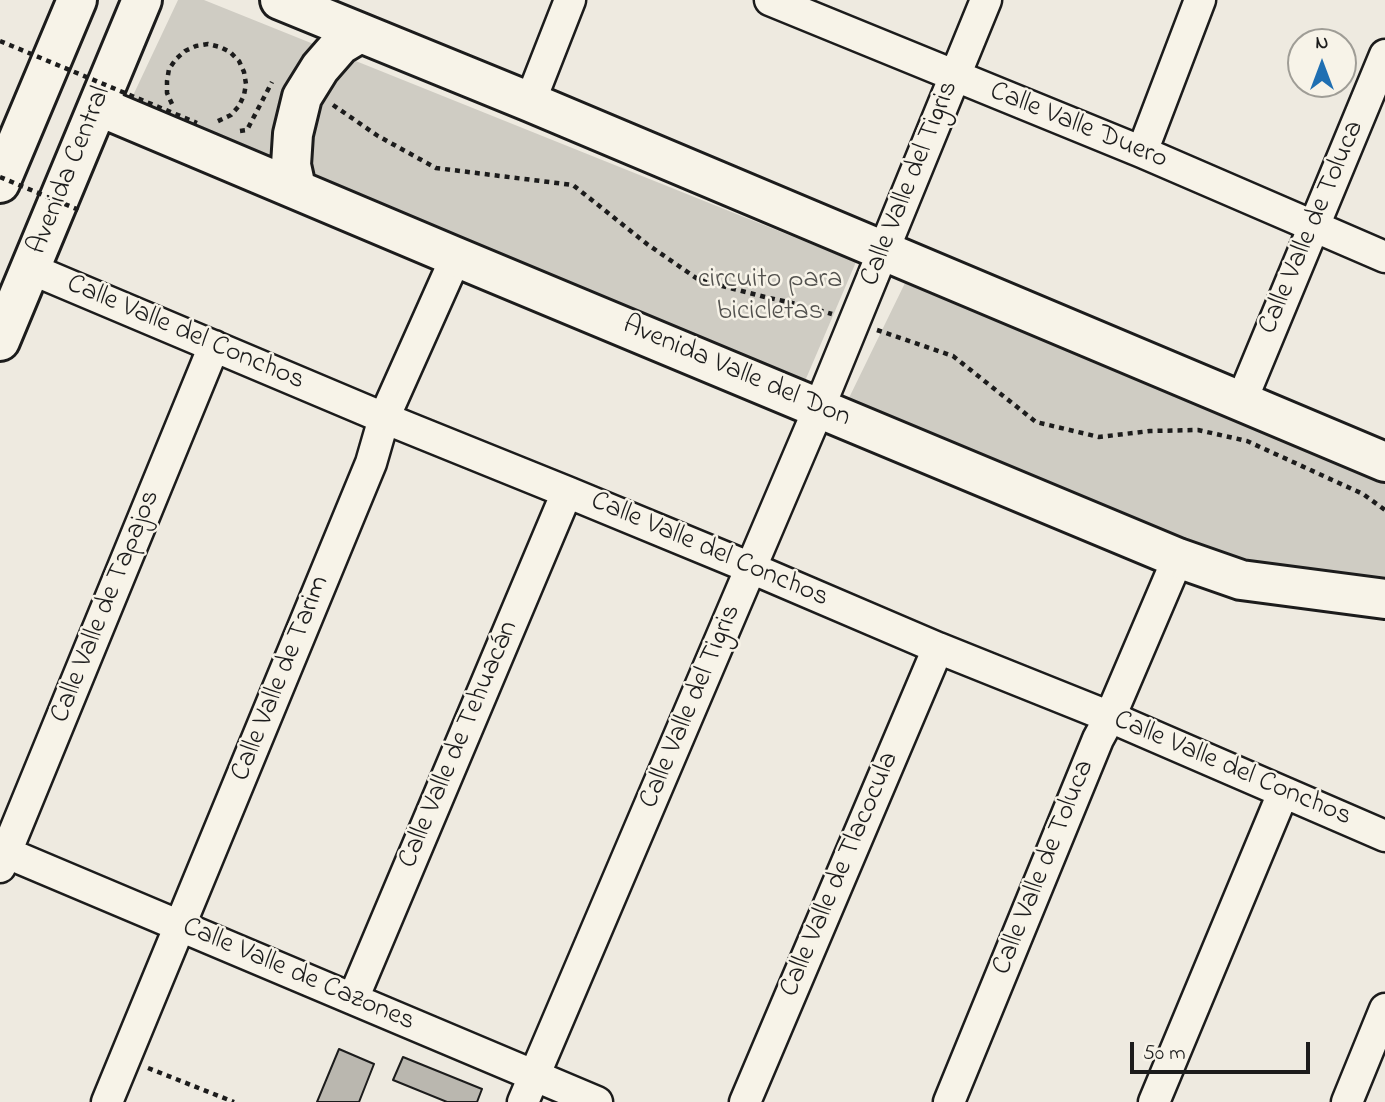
<!DOCTYPE html>
<html>
<head>
<meta charset="utf-8">
<style>
	body { margin:0 }
	#map { position:relative; width:1385px; height:1102px; overflow:hidden; background:#eeeae0; font-family:"Indie Flower",sans-serif }
	canvas { display:block }
	.north { position:absolute; left:1287px; top:28px; width:70px; height:70px; box-sizing:border-box; background:#f7f3e8; border:2px solid #9f9d96; border-radius:50%; rotate:0deg; font-size:19px; font-weight:700; line-height:28px; text-align:center; color:#1c1c1c }
	.north::after { content:''; display:block; margin:auto; width:24px; height:32px; background:#1f6fb2; clip-path:polygon(50% 0,100% 100%,50% 72%,0 100%) }
	.scale { position:absolute; left:1130px; top:1042px; width:180px; height:32px; box-sizing:border-box; border:4px solid #1c1c1c; border-top:0; padding-left:9px; font-size:21px; line-height:24px; white-space:nowrap; color:#1c1c1c; -webkit-text-stroke:5px #f7f3e8; paint-order:stroke }
</style>
</head>
<body>
<div id="map">
<canvas width="1385" height="1102"></canvas>
<div class="north">N</div>
<div class="scale">50 m</div>
</div>
<script>
const ctx = document.querySelector('canvas').getContext('2d');
ctx.lineJoin = 'round';
function fill(path, color) { ctx.fillStyle = color; ctx.fill(path, 'evenodd'); }
const toPath = rows => new Path2D(rows.map(r => 'M' + r).join(''));
function trace(path, color, width, dash) { ctx.strokeStyle = color; ctx.lineWidth = width; ctx.lineCap = dash ? 'butt' : 'round'; ctx.setLineDash(dash || []); ctx.stroke(path); }
function drawText(font, color, halo, rows, align = 'center') {
  ctx.font = font + ' "Indie Flower",sans-serif'; ctx.lineWidth = 5; ctx.setLineDash([]); ctx.textBaseline = 'middle'; ctx.strokeStyle = halo; ctx.fillStyle = color; for (const [text, x, y, turn = 0] of rows) {
    ctx.save(); ctx.translate(x, y); ctx.rotate((+turn || 0) * Math.PI / 180); ctx.textAlign = isNaN(turn) ? turn : align; if (halo) ctx.strokeText(text, 0, 0); ctx.fillText(text, 0, 0); ctx.restore();
  }
}
fill(toPath([
	[178,0,204,0,856,262,805,381,129,104],
	[905,283,1385,483,1385,583,1242,561,847,402]
]), '#cfccc3');
const building = toPath([
	[339,1049,374,1064,359,1102,317,1102,339,1049],
	[403,1057,482,1089,477,1102,447,1102,393,1080,403,1057]
]);
fill(building, '#bab7af');
trace(building, '#1c1c1c', 2);
const street = toPath([
	[770,0,1142,152,1385,257],
	[530,102,570,0],
	[1142,152,1200,0],
	[31,269,384,418,567,492,751,568,938,648,1110,717,1385,836],
	[1241,402,1385,55],
	[0,850,597,1102],
	[0,867,214,346],
	[353,999,567,492],
	[107,1102,371,463,384,418,456,257],
	[523,1102,819,408,986,0],
	[745,1102,938,648],
	[949,1102,1098,739,1110,717,1178,558],
	[1154,1102,1283,793],
	[1347,1102,1385,1009]
]);
const secondary = toPath([
	[280,0,530,102,1385,462],
	[98,106,456,257,1178,558,1241,580,1385,599],
	[296,188,291,165,293,134,302,97,320,68,340,45,360,33],
	[0,341,142,0]
]);
const highway = toPath([
	[0,183,77,0]
]);
trace(street, '#1c1c1c', 35);
trace(secondary, '#1c1c1c', 44);
trace(highway, '#1c1c1c', 44);
trace(toPath([
	[172,104,167,93,167,81,169,69,176,59,185,51,196,46,208,44,220,47,230,52,239,61,244,72,246,84,244,95,239,106,231,115,216,122],
	[333,105,378,136,436,168,573,185,647,244,699,280,765,297,806,306,832,314],
	[240,131,247,130,272,82],
	[877,330,953,356,1036,422,1099,437,1150,431,1198,430,1247,441,1363,494,1385,510],
	[148,1068,234,1102]
]), '#1c1c1c', 4.5, [5, 5]);
trace(street, '#f7f3e8', 30);
trace(secondary, '#f7f3e8', 38);
trace(highway, '#f7f3e8', 38);
trace(toPath([
	[0,41,197,123],
	[0,177,79,210]
]), '#1c1c1c', 4.5, [5, 5]);
drawText('28px', '#1c1c1c', '#f7f3e8', [
	["Calle Valle Duero",1078,127,22],
	["Avenida Central",71,171,-68],
	["Calle Valle del Tigris",911,184,-68],
	["Calle Valle de Toluca",1313,228,-67],
	["Calle Valle del Conchos",185,334,23],
	["Avenida Valle del Don",736,373,23],
	["Calle Valle del Conchos",709,551,23],
	["Calle Valle de Tapajos",107,607,-68],
	["Calle Valle de Tarim",282,679,-68],
	["Calle Valle del Tigris",692,707,-67],
	["Calle Valle de Tehuacán",460,745,-67],
	["Calle Valle del Conchos",1232,770,23],
	["Calle Valle de Toluca",1045,868,-68],
	["Calle Valle de Tlacocula",841,875,-67],
	["Calle Valle de Cazones",298,976,23]
]);
drawText('28px', '#52514e', '#f7f3e8', [
	["circuito para",770,281],
	["bicicletas",770,313]
]);
</script>
</body>
</html>
